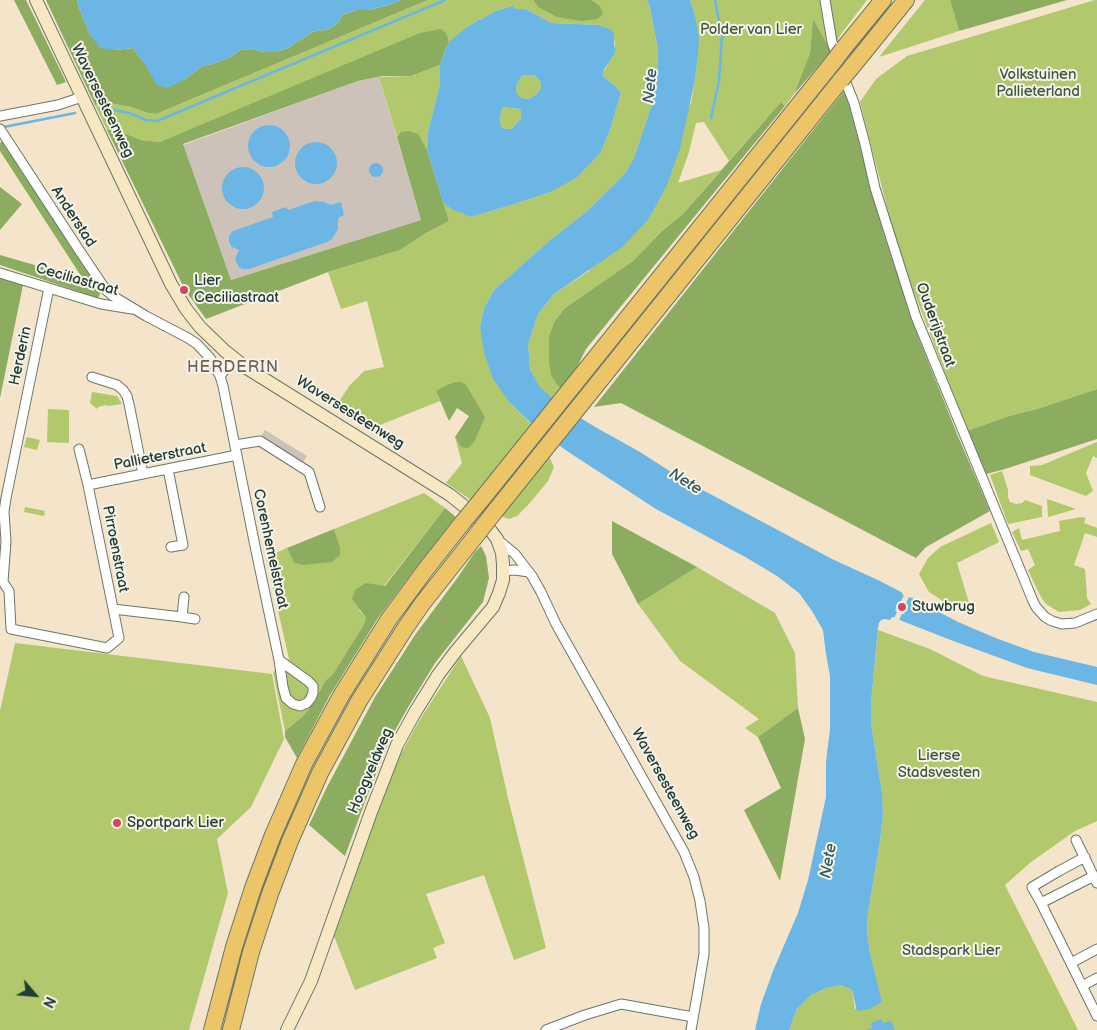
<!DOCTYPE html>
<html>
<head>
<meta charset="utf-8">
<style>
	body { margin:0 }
	#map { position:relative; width:1097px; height:1030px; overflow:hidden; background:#f3e4ca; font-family:"Balsamiq Sans",sans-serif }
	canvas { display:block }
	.north { position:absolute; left:10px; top:970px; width:50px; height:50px; -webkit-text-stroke:4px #f7f3e8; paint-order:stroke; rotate:117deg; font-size:14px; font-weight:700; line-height:20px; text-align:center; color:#1f3d34 }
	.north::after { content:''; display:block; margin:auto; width:18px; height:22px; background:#1f3d34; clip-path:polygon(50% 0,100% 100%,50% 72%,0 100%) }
</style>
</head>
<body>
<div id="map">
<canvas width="1097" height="1030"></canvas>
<div class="north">N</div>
</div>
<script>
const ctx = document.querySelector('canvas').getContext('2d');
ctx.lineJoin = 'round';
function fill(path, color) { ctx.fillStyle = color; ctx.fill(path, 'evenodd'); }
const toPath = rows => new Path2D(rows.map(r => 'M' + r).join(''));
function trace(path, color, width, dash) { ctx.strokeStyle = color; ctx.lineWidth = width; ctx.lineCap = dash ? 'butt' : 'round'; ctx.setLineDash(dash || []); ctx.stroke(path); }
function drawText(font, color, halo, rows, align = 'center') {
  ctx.font = font + ' "Balsamiq Sans",sans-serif'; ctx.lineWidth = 4; ctx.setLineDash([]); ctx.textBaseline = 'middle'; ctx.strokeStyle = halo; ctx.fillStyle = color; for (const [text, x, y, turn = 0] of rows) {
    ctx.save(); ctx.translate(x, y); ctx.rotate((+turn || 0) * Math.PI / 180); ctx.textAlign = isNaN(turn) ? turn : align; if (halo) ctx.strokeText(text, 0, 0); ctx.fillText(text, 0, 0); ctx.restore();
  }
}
fill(toPath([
	[379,77,421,220,231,280,183,145,358,81],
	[265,430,307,456,302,464,260,437]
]), '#ccc2b9');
fill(toPath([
	[428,0,533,0,538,7,600,6,592,0,647,0,650,7,658,50,657,77,651,107,634,158,626,172,615,184,586,212,549,241,494,290,484,308,480,327,510,403,531,424,471,500,446,483,462,463,455,437,461,447,485,417,478,407,436,391,440,401,370,429,336,406,350,385,364,371,384,367,367,301,341,309,328,272,400,250,426,233,449,221,443,202,447,206,471,217,511,205,548,193,601,152,611,127,621,92,609,81,604,77,603,75,603,71,606,68,608,63,613,56,615,42,609,29,599,25,551,23,526,9,515,9,513,6,498,10,468,26,451,41,449,43,448,38,195,128,160,142,141,140,124,133,112,130,107,130,95,105,99,104,109,103,131,107,148,113,156,114],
	[690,0,867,0,841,34,831,51,813,20,810,53,794,94,785,106,781,102,729,161,704,122,696,123,689,152,678,183,721,170,682,215,662,231,633,261,565,308,554,322,549,336,558,386,561,388,552,398,539,387,530,369,528,344,538,314,553,295,589,271,691,103,695,80,698,56,695,15],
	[925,0,950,0,959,31,879,57],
	[1095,0,1097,0,1097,389,1037,409,1009,416,967,431,898,250,860,102,876,79,907,56],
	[440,65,440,84,428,132,427,150,417,134,401,132,397,137,379,77,411,76],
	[523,75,535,75,541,83,541,88,537,94,531,98,526,99,520,97,516,92,517,83],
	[503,107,520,109,521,112,521,117,517,123,511,129,506,129,502,127,500,124,501,112],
	[92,392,117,396,122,404,108,406,106,405,98,407,97,409,90,403],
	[48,409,69,410,69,443,47,442],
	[27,437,40,440,37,450,24,447],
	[1097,442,1097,458,1093,456,1086,473,1093,491,1086,496,1030,475,1030,466,1042,465],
	[549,456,554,467,548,481,529,504,517,516,509,519,503,517,501,516],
	[1002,471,1008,490,1008,497,1010,502,1016,504,1022,503,1025,500,1042,506,1042,517,1008,524,990,475],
	[424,493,445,508,384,586,359,610,366,618,363,626,333,674,325,681,314,703,303,716,285,731,273,672,289,659,266,557,287,548,294,563,302,565,340,547,334,529],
	[1047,499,1076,509,1048,517],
	[25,507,45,511,44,516,24,512],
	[1081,517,1086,518,1084,523,1097,528,1097,537,1085,533,1074,565,1085,569,1087,598,1091,604,1080,610,1059,612,1046,604,1041,597,1028,570,1035,565,1028,549,1021,551,1012,532,1019,528,1022,540,1060,531,1059,521],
	[991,523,999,542,957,563,973,616,954,608,929,592,919,574,928,558,940,547],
	[697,567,775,613,795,653,798,708,758,737,745,728,759,719,680,661,638,604],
	[878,630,930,649,983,676,1097,702,1097,821,1075,831,1031,862,1005,885,1078,1030,789,1030,797,1009,811,995,826,988,841,985,852,990,855,1009,881,1000,870,953,867,932,868,913,880,841,883,815,882,793,871,723,871,703],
	[15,643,272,674,284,739,251,807,217,839,228,893,189,1030,0,1030,0,711],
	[461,656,490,718,508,798,546,948,514,960,484,875,426,894,445,943,433,948,437,958,355,990,334,936,371,827,395,765,419,721]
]), '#b1c86d');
fill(toPath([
	[14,0,26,0,66,82,57,85],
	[46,0,77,0,78,5,90,35,115,50,133,48,144,63,184,80,202,66,213,64,231,57,240,50,251,49,265,52,276,52,288,48,312,32,329,29,339,22,342,15,357,10,369,10,392,4,401,0,428,0,156,114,148,113,131,107,109,103,99,104,95,105],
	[533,0,592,0,600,6,603,14,597,19,582,21,557,17,538,7],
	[950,0,1067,0,959,31],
	[813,19,831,51,794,94,810,53],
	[441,29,446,33,448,38,449,43,445,50,440,65,411,76,383,76,358,81,183,144,231,280,421,220,397,137,401,132,408,131,418,134,427,150,449,221,426,233,400,250,328,272,206,319,185,290,107,130,112,130,124,133,141,140,160,142,420,33],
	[845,90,884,235,918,336,957,434,990,511,926,547,916,558,621,403,594,407],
	[781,102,785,106,586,349,575,371,561,388,558,386,551,375,549,363,549,336,554,322,565,308,633,261,662,231,682,215],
	[3,140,102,290,98,298,0,265,0,255,83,279,0,151,0,143],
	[0,187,22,204,0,230],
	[0,278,23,285,0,398],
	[456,382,461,382,466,385,485,417,474,442,468,448,461,447,455,437,469,416,457,408,449,421,436,391,447,385],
	[1097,389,1097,439,1005,469,983,475,967,431,1009,416,1037,409],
	[445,508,456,517,418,565,378,618,330,695,297,758,285,737,285,731,303,716,314,703,325,681,333,674,363,626,366,618,352,599,355,590,366,583,385,586],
	[612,521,697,567,638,604,612,554],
	[334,529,340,547,340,555,332,562,302,565,294,563,287,548],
	[481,546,486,556,489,578,483,602,435,663,407,709,393,734,387,746,366,799,345,856,309,825,327,787,375,697,415,635,458,577,475,552],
	[798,708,805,739,780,881,744,810,781,788,758,737]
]), '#8cac60');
fill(toPath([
	[77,0,401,0,392,4,369,10,357,10,342,15,339,22,329,29,312,32,288,48,276,52,265,52,251,49,240,50,231,57,213,64,202,66,184,80,167,88,157,85,144,63,133,48,115,50,100,48,90,35,78,5],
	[647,0,690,0,695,15,699,38,698,56,695,80,680,149,666,187,648,220,622,247,553,295,538,314,528,344,530,369,539,386,561,406,597,428,640,452,682,479,832,559,880,581,958,622,998,639,1034,652,1097,667,1097,685,1027,668,948,639,892,617,890,620,884,619,881,620,879,623,878,628,871,703,871,723,882,793,883,815,880,841,868,913,867,932,870,953,882,1002,870,1009,857,1011,852,990,841,985,826,988,811,995,797,1009,789,1030,755,1030,761,1004,773,971,798,913,808,880,826,797,826,762,830,729,830,676,826,654,823,630,812,611,799,593,777,576,747,558,656,509,573,455,541,433,510,403,493,379,484,352,480,327,484,308,494,290,549,241,586,212,615,184,626,172,634,158,651,107,657,77,658,50,650,7],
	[513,6,515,9,526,9,551,23,599,25,609,29,614,33,614,46,616,50,613,56,603,71,603,75,604,77,609,81,621,92,611,127,601,152,576,178,548,193,511,205,471,217,454,210,447,206,443,202,427,150,428,132,440,84,440,65,445,50,450,41,468,26,498,10],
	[523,75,535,75,541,83,541,88,537,94,531,98,526,99,520,97,516,92,517,83],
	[503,107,520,109,521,112,521,118,517,123,511,129,506,129,502,127,500,124,501,112],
	'248 146a21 21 0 1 1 42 0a21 21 0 1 1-42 0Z',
	'295 163a21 21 0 1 1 42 0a21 21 0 1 1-42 0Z',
	'369 170a7 7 0 1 1 14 0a7 7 0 1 1-14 0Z',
	'222 188a21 21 0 1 1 42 0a21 21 0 1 1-42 0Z',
	[315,201,324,202,331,205,341,202,344,215,338,218,338,229,332,239,327,242,249,269,242,269,239,267,235,259,239,250,232,247,229,242,229,236,233,231,273,217,272,212,286,207,288,210],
	[881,1019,883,1023,891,1021,895,1030,866,1030,872,1028,871,1023]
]), '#6bb6e4');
fill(toPath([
	[903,591,912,595,911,598,909,597,906,603,908,606,905,606,903,611,905,614,902,614,899,620,901,621,900,624,893,620,892,622,890,623,892,617,894,618,897,612,895,609,898,609,900,604,898,602,901,601,904,595,902,594]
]), '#f3e4ca');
trace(toPath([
	[100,110,109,109,129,113,146,120,157,121,445,0],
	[711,118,719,81,722,36,715,0],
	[4,127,75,113]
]), '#6bb6e4', 2.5);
const street = toPath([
	[825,0,832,42,837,58],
	[843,75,854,103,865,144,875,188,916,317,1033,601,1036,607,1045,617,1052,621,1062,624,1075,623,1097,614],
	[0,116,58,105,82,97],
	[0,129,81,253,106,290,113,296,146,316,188,338,197,344,210,358,220,376,223,386,255,546,279,660],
	[0,273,101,304,132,309],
	[49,288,6,498,4,512,6,541,3,582,9,591,11,629,107,648,119,638,88,485,79,449],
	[220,376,234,359],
	[92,377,117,385,123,390,127,396,129,404,143,474],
	[235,445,260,441,309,472,320,507],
	[168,469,183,545,171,547],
	[88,485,237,455],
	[498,540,515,554,532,576,541,592,556,624,684,852,694,877,700,901,704,928,704,954,697,996,691,1030],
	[503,571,515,570,529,572],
	[113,609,182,617,184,597],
	[182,617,195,619],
	[279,660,308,681,313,686,313,693,311,698,307,703,300,706,293,704,286,698,283,687,279,660],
	[1076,840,1097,883],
	[1085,857,1059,871,1032,887,1041,903,1097,1016],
	[1041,903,1094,876],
	[1071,963,1097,949],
	[1082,986,1097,978],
	[546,1030,585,1015,621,1004,693,1017]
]);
const secondary = toPath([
	[36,0,171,284,186,309,200,327,225,351,245,367,450,495,479,518,491,531,497,539,502,553,503,564,503,580,499,593,493,607,456,651,438,675,414,714,397,745,371,812,311,981,287,1030]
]);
const highway = toPath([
	[843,49,883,0],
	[851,68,906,0],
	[482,499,834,61],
	[496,510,841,80],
	[212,1030,234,947,253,888,273,835,304,764,342,694,389,619,426,569,463,522],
	[231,1030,251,952,270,894,290,841,320,773,359,701,404,630,422,604,478,533]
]);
trace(street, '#697768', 11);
trace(secondary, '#697768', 14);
trace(highway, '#697768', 18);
trace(street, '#fff', 9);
trace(secondary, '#f7e8c3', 12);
trace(highway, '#ecc569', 16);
const highwayBridge = toPath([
	[834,61,843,49],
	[841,80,851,68],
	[463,522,482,499],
	[478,533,496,510]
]);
trace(highwayBridge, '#697768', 18, []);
trace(highwayBridge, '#ecc569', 16);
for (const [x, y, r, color] of [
	[184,290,5,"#d1495b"],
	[902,607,5,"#d1495b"],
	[117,823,5,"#d1495b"]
]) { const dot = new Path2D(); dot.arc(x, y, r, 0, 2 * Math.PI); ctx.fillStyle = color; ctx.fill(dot); trace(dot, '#f7f3e8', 2); }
drawText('15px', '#3c593f', '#f7f3e8', [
	["Polder van Lier",751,30],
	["Volkstuinen",1038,75],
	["Pallieterland",1038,92],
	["Lierse",939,756],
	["Stadsvesten",939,773],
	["Stadspark Lier",951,951]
]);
drawText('15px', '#1f3d34', '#f7f3e8', [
	["Waversesteenweg",102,101,64],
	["Anderstad",73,217,57],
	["Ceciliastraat",77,280,16],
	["Ouderijstraat",935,325,70],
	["Herderin",21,356,-78],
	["Waversesteenweg",350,413,32],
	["Pallieterstraat",160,457,-11],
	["Pirroenstraat",115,549,79],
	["Corenhemelstraat",270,549,78],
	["Hoogveldweg",371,771,-67],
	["Waversesteenweg",665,784,61]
]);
drawText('15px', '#1f3d34', '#f7f3e8', [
	["Lier",194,281],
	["Ceciliastraat",194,298],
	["Stuwbrug",912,607],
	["Sportpark Lier",127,823]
], 'left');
drawText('italic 16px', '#325b60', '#f7f3e8', [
	["Nete",651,86,-84],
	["Nete",685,482,32],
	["Nete",829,861,-80]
]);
ctx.letterSpacing = '1px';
drawText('16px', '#696558', '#f7f3e8', [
	["HERDERIN",233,368]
]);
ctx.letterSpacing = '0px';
</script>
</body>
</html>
